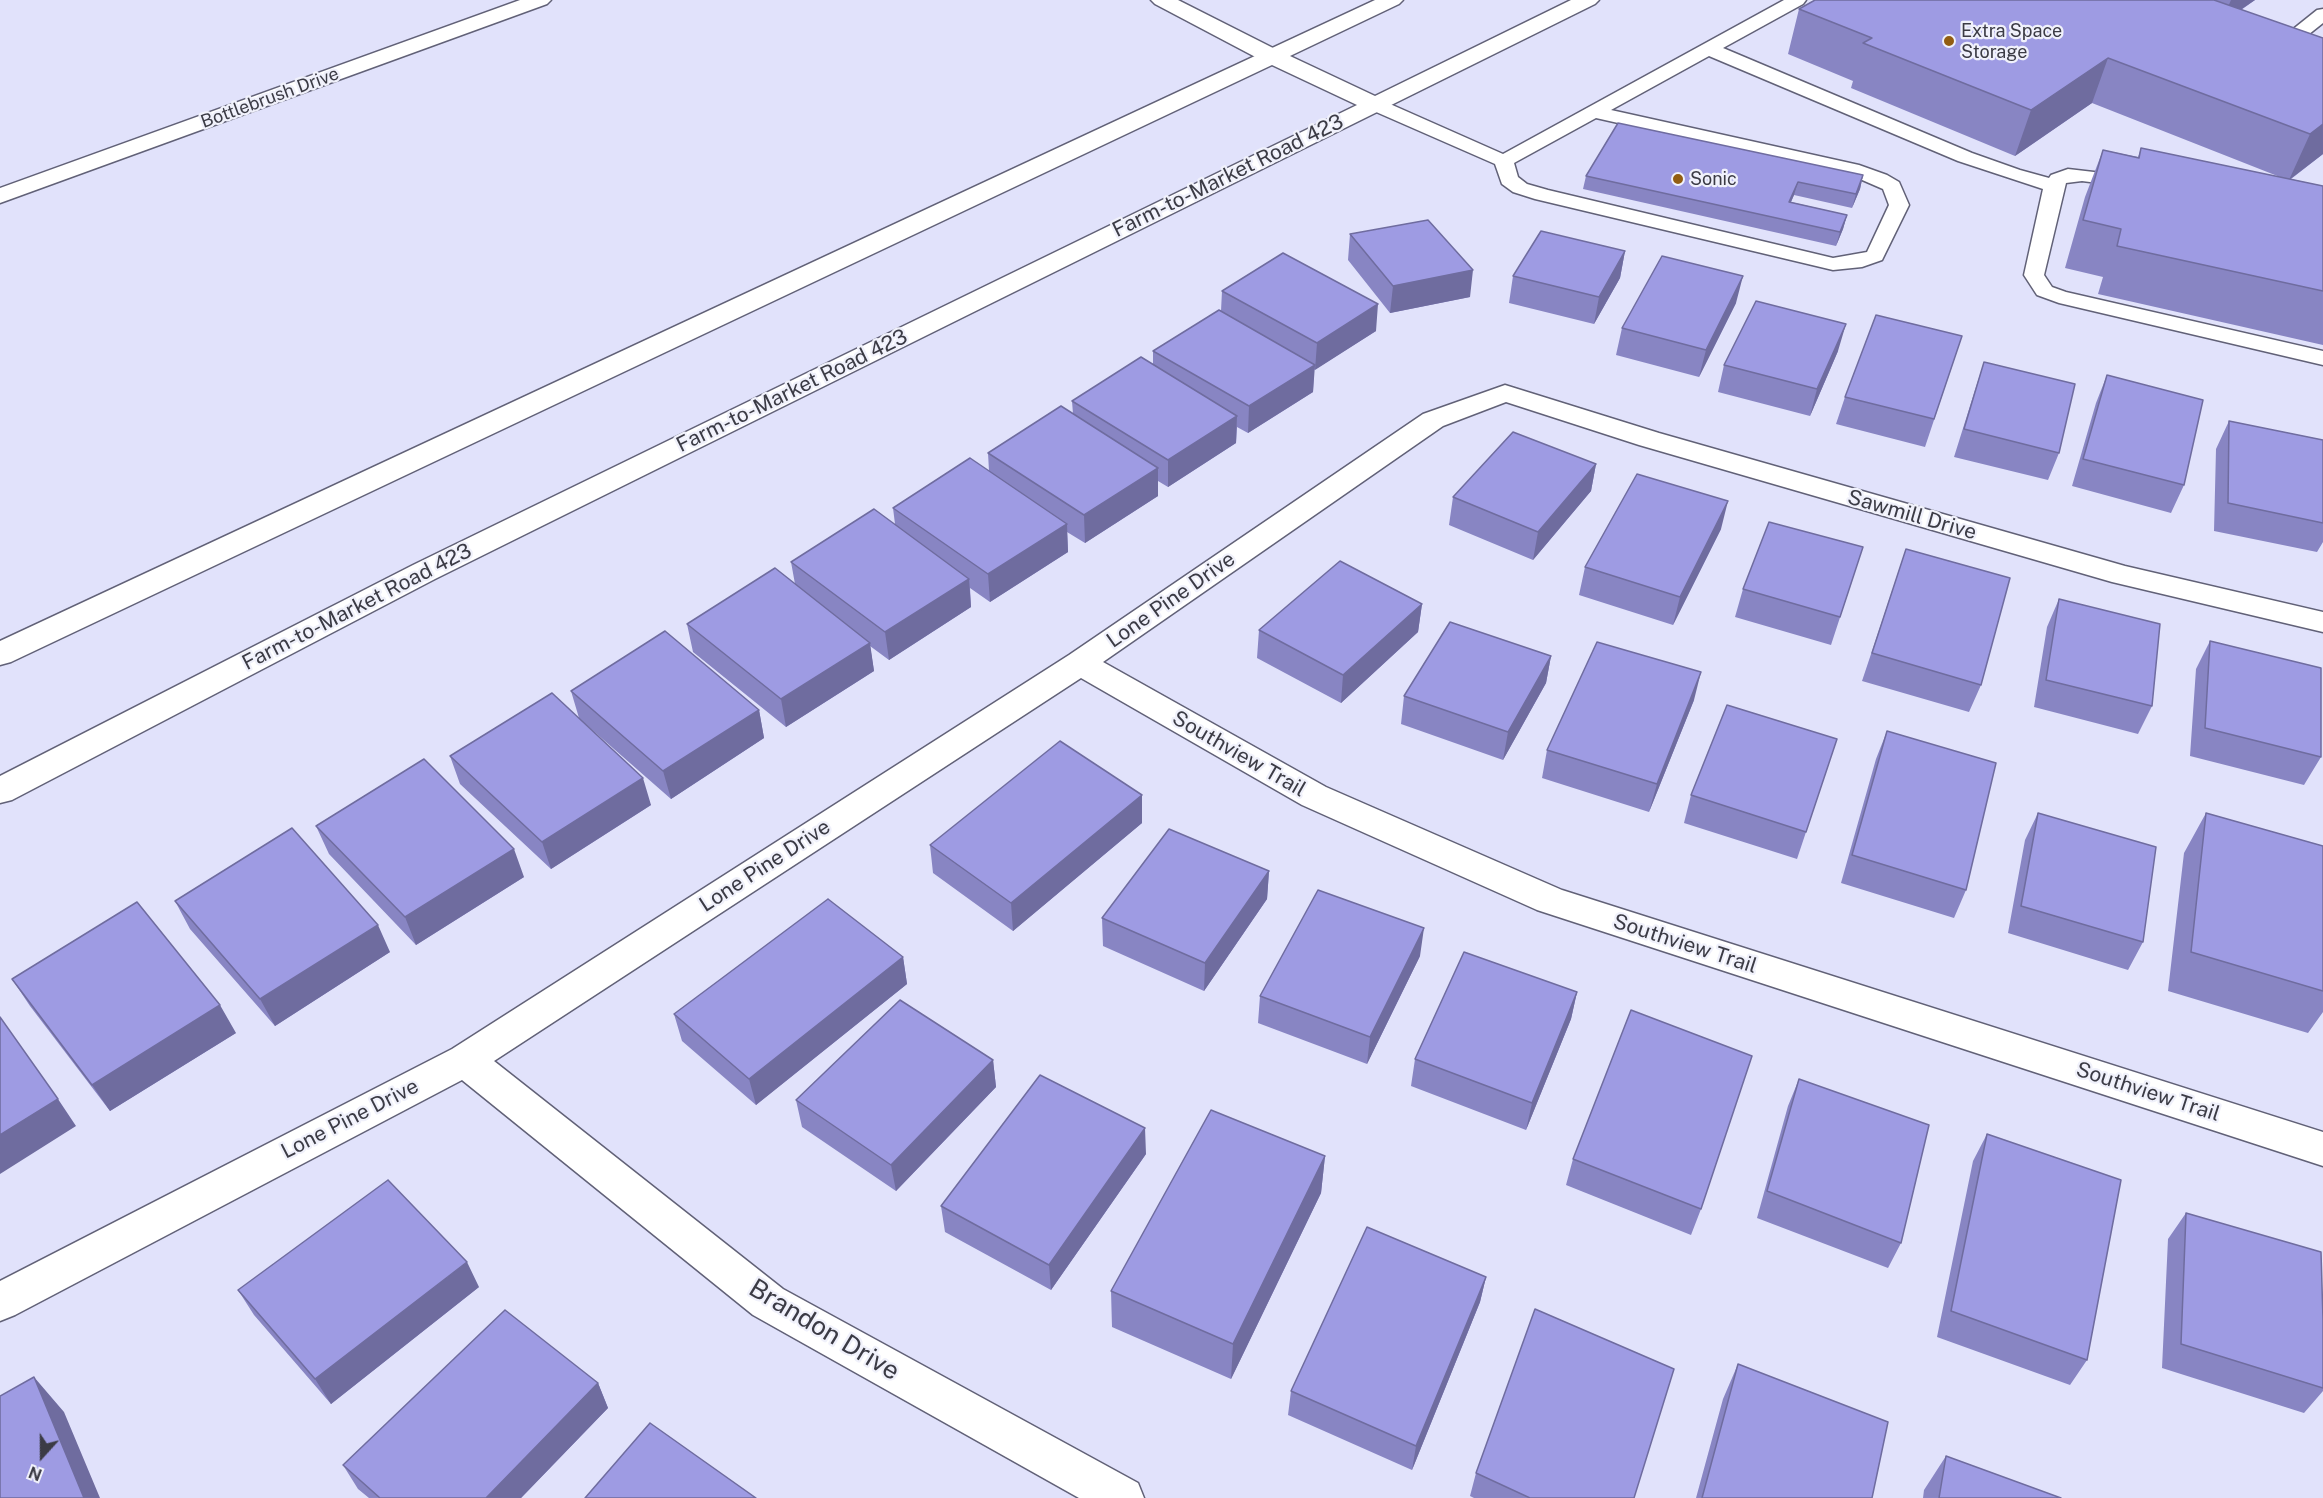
<!DOCTYPE html>
<html>
<head>
<meta charset="utf-8">
<style>
	body { margin:0 }
	#map { position:relative; width:2323px; height:1498px; overflow:hidden; background:#e1e2fb; font-family:"Public Sans",sans-serif }
	canvas { display:block }
	.north { position:absolute; left:12px; top:1426px; width:60px; height:60px; -webkit-text-stroke:4px #f0f1fb; paint-order:stroke; rotate:201deg; font-size:16px; font-weight:700; line-height:24px; text-align:center; color:#3b3b45 }
	.north::after { content:''; display:block; margin:auto; width:21px; height:27px; background:#3b3b45; clip-path:polygon(50% 0,100% 100%,50% 72%,0 100%) }
</style>
</head>
<body>
<div id="map">
<canvas width="2323" height="1498"></canvas>
<div class="north">N</div>
</div>
<script>
const ctx = document.querySelector('canvas').getContext('2d');
ctx.lineJoin = 'round';
const toPath = rows => new Path2D(rows.map(r => 'M' + r).join(''));
function trace(path, color, width, dash) { ctx.strokeStyle = color; ctx.lineWidth = width; ctx.lineCap = dash ? 'butt' : 'round'; ctx.setLineDash(dash || []); ctx.stroke(path); }
function fill(path, color) { ctx.fillStyle = color; ctx.fill(path, 'evenodd'); }
function drawText(font, color, halo, rows, align = 'center') {
  ctx.font = font + ' "Public Sans",sans-serif'; ctx.lineWidth = 4.5; ctx.setLineDash([]); ctx.textBaseline = 'middle'; ctx.strokeStyle = halo; ctx.fillStyle = color; for (const [text, x, y, turn = 0] of rows) {
    ctx.save(); ctx.translate(x, y); ctx.rotate((+turn || 0) * Math.PI / 180); ctx.textAlign = isNaN(turn) ? turn : align; if (halo) ctx.strokeText(text, 0, 0); ctx.fillText(text, 0, 0); ctx.restore();
  }
}
const service = toPath([
	[1784,0,1806,0,1803,4,1723,48,1972,153,2020,170,2049,178,2051,175,2068,169,2137,177,2140,181,2137,185,2130,187,2082,181,2066,183,2044,275,2052,287,2066,292,2323,351,2323,365,2059,303,2037,295,2024,275,2043,189,1958,161,1709,56,1611,110,1859,165,1887,175,1899,182,1909,205,1882,260,1862,267,1833,270,1535,199,1513,192,1502,184,1495,164,1367,108,1365,104,1367,100,1381,100,1503,154,1784,0],
	[1596,118,1853,176,1883,189,1889,205,1867,252,1833,258,1548,190,1527,184,1518,177,1514,163,1596,118],
	[2323,9,2323,23,2279,58,2267,58,2264,54,2267,50,2317,10,2323,9]
]);
const minor = toPath([
	[520,0,551,0,547,4,0,203,0,188,520,0],
	[1151,0,1178,0,1279,51,1282,56,1279,61,1271,63,1263,61,1155,4,1151,0],
	[1505,385,1659,433,2125,566,2323,612,2323,632,2112,582,1639,445,1506,402,1443,426,1103,662,1326,787,1562,890,2323,1132,2323,1166,1537,910,1302,805,1081,678,494,1061,783,1289,1138,1483,1144,1498,1079,1498,753,1315,462,1080,15,1315,0,1321,0,1281,452,1049,1069,655,1423,414,1505,385]
]);
const primary = toPath([
	[1375,0,1403,0,1399,4,1290,56,1375,96,1571,0,1599,0,1595,4,435,579,12,800,0,803,0,776,413,565,1357,105,1272,65,11,662,0,665,0,641,1375,0]
]);
trace(service, '#616177', 3);
trace(minor, '#616177', 3);
trace(primary, '#616177', 3);
fill(service, '#fff');
fill(minor, '#fff');
fill(primary, '#fff');
fill(toPath([
	[1815,0,2255,0,2241,10,2323,38,2323,154,2291,179,2323,186,2323,345,2098,294,2103,277,2065,268,2085,197,2103,150,2138,157,2141,148,2280,177,2092,103,2015,156,1851,88,1853,81,1788,54,1799,9],
	[1863,175,1860,189,1852,208,1794,195,1791,202,1847,215,1843,229,1836,246,1583,189,1586,176],
	[1350,234,1470,297,1390,313,1348,260],
	[1625,251,1620,278,1594,324,1509,303,1513,276],
	[1222,291,1376,331,1314,370,1313,392,1248,433,1237,427,1236,443,1168,487,1158,481,1158,496,1085,543,1067,532,1068,552,990,602,970,588,971,607,889,660,870,646,874,671,786,727,693,652,687,624,795,584,791,562,895,524,893,508,989,471,988,453,1073,414,1072,401,1153,365,1153,351,1221,311],
	[1736,303,1699,377,1616,355,1622,328],
	[1962,336,1925,447,1836,424,1845,397],
	[1838,351,1810,416,1718,392,1724,365],
	[1984,362,2059,453,2048,480,1954,457,1975,390],
	[2107,375,2184,485,2171,513,2072,486,2096,403],
	[2229,421,2323,440,2323,542,2317,552,2214,531,2216,449],
	[1596,464,1591,491,1533,560,1449,525,1453,497],
	[1721,529,1673,625,1579,595,1585,567],
	[1863,547,1831,645,1735,617,1743,589],
	[1906,549,1981,685,1969,712,1862,681],
	[2059,599,2152,706,2138,734,2034,707,2047,627],
	[1422,604,1418,632,1341,703,1257,658,1259,630],
	[2210,641,2321,757,2304,785,2190,756,2196,669],
	[1551,656,1546,683,1503,760,1401,724,1404,696],
	[571,691,759,710,764,738,671,799,582,721,651,805,551,869,460,784,450,756,579,718],
	[1694,700,1649,812,1542,778,1547,750],
	[1887,731,1966,890,1954,918,1841,883,1876,759],
	[1837,739,1797,859,1684,823,1691,795],
	[1142,795,1142,823,1013,931,933,873,930,845],
	[2038,813,2143,942,2128,970,2008,933,2025,840],
	[2206,813,2323,846,2323,1012,2308,1033,2168,991,2184,853],
	[316,826,524,877,416,945,329,854],
	[1269,871,1267,899,1204,991,1103,946,1102,918],
	[175,901,390,952,275,1026,190,929],
	[1420,956,1367,1064,1258,1023,1260,996],
	[903,957,907,984,756,1105,682,1041,674,1014],
	[12,979,236,1033,110,1111,30,1006],
	[1577,992,1571,1019,1526,1130,1411,1086,1415,1059],
	[993,1060,996,1087,896,1191,802,1127,796,1100],
	[1799,1079,1901,1243,1888,1268,1757,1218,1788,1106],
	[1987,1134,2087,1360,2070,1385,1937,1337,1973,1161],
	[1146,1154,1051,1290,945,1232,941,1206],
	[1325,1156,1321,1193,1231,1379,1112,1327,1111,1291],
	[1573,1159,1701,1209,1691,1235,1566,1185],
	[2186,1213,2323,1320,2323,1391,2304,1413,2162,1368,2168,1239],
	[1486,1277,1480,1302,1412,1470,1288,1415,1291,1391],
	[479,1287,331,1404,254,1315,238,1290],
	[1738,1364,1872,1498,1696,1498,1723,1399],
	[598,1383,608,1408,521,1498,369,1498,358,1489,343,1465],
	[1946,1456,2061,1498,1923,1498,1924,1490],
	[1476,1473,1634,1498,1474,1498,1470,1496]
]), '#8885c3');
fill(toPath([
	[2231,0,2255,0,2221,23],
	[2108,58,2092,103,2015,156,2031,110],
	[2323,124,2323,154,2289,180,2310,134],
	[1863,175,1860,189,1852,208,1856,194],
	[1798,182,1794,195,1785,215,1789,202],
	[1847,215,1843,229,1836,246,1840,232],
	[1625,251,1620,278,1594,324,1599,297],
	[1473,270,1470,297,1390,313,1393,286],
	[1743,276,1736,303,1699,377,1706,350],
	[1378,304,1376,331,1315,370,1317,343],
	[1846,324,1838,351,1810,416,1817,389],
	[1315,365,1313,392,1248,433,1249,406],
	[1237,416,1236,443,1168,487,1168,460],
	[1596,464,1591,491,1533,560,1538,532],
	[1158,468,1158,496,1085,543,1084,515],
	[1728,501,1721,529,1673,625,1680,597],
	[1067,524,1068,552,990,602,988,574],
	[969,579,971,607,889,660,885,632],
	[1422,604,1418,632,1341,703,1343,675],
	[870,643,874,671,786,727,781,699],
	[1551,656,1546,683,1503,760,1508,732],
	[1701,672,1694,700,1649,812,1657,784],
	[759,710,764,738,671,799,663,771],
	[643,778,651,805,551,869,542,842],
	[1142,795,1142,823,1013,931,1011,903],
	[514,849,524,877,416,945,405,917],
	[1269,871,1267,899,1204,991,1205,963],
	[378,925,390,952,275,1026,260,999],
	[1424,928,1420,956,1367,1064,1370,1037],
	[903,957,907,984,756,1105,749,1079],
	[1577,992,1571,1019,1526,1130,1532,1103],
	[220,1005,236,1033,110,1111,92,1085],
	[993,1060,996,1087,896,1191,891,1165],
	[58,1099,76,1126,0,1174,0,1135],
	[1145,1128,1146,1154,1051,1290,1049,1265],
	[1325,1156,1321,1193,1231,1379,1233,1344],
	[467,1262,479,1287,331,1404,315,1379],
	[1486,1277,1480,1302,1412,1470,1416,1446],
	[34,1377,64,1412,100,1498,84,1498],
	[598,1383,608,1408,521,1498,486,1498]
]), '#6f6c9f');
const building = toPath([
	[1815,0,2214,0,2323,38,2323,124,2310,134,2108,58,2031,110,1863,43,1872,38,1799,9,1815,0],
	[1618,123,1863,175,1856,194,1798,182,1789,202,1847,215,1840,232,1586,176,1618,123],
	[2141,148,2323,186,2323,291,2117,246,2121,229,2083,220,2103,150,2139,158,2141,148],
	[1428,220,1473,270,1393,286,1350,234,1428,220],
	[1541,231,1625,251,1599,297,1513,276,1541,231],
	[1283,253,1378,304,1317,343,1222,291,1283,253],
	[1662,256,1743,276,1706,350,1622,328,1662,256],
	[1756,301,1846,324,1817,389,1724,365,1756,301],
	[1219,310,1315,365,1249,406,1153,351,1219,310],
	[1876,315,1962,336,1934,419,1845,397,1876,315],
	[1141,357,1237,416,1168,460,1072,401,1141,357],
	[1984,362,2075,384,2059,453,1964,429,1984,362],
	[2107,375,2203,400,2184,485,2083,459,2107,375],
	[1061,406,1158,468,1084,515,988,453,1061,406],
	[2229,421,2323,440,2323,523,2228,503,2229,421],
	[1513,432,1596,464,1538,532,1453,497,1513,432],
	[970,458,1067,524,988,574,893,508,970,458],
	[1637,474,1728,501,1680,597,1585,567,1637,474],
	[874,509,969,579,885,632,791,562,874,509],
	[1769,522,1863,547,1840,617,1743,589,1769,522],
	[1906,549,2010,578,1981,685,1872,653,1906,549],
	[1340,561,1422,604,1343,675,1259,630,1340,561],
	[775,568,870,643,781,699,687,624,775,568],
	[2059,599,2160,624,2152,706,2046,680,2059,599],
	[1450,622,1551,656,1508,732,1404,696,1450,622],
	[665,631,759,710,663,771,571,691,665,631],
	[2210,641,2321,668,2321,757,2205,728,2210,641],
	[1597,642,1701,672,1657,784,1547,750,1597,642],
	[552,693,643,778,542,842,450,756,552,693],
	[1727,705,1837,739,1806,832,1691,795,1727,705],
	[1887,731,1996,763,1966,890,1852,855,1887,731],
	[1060,741,1142,795,1011,903,930,845,1060,741],
	[424,759,514,849,405,917,316,826,424,759],
	[2038,813,2156,847,2143,942,2021,906,2038,813],
	[2206,813,2323,846,2323,991,2191,952,2206,813],
	[292,828,378,925,260,999,175,901,292,828],
	[1169,829,1269,871,1205,963,1102,918,1169,829],
	[1318,890,1424,928,1370,1037,1260,996,1318,890],
	[828,899,903,957,749,1079,674,1014,828,899],
	[137,902,220,1005,92,1085,12,979,137,902],
	[1464,952,1577,992,1532,1103,1415,1059,1464,952],
	[900,1000,993,1060,891,1165,796,1100,900,1000],
	[1631,1010,1752,1056,1701,1209,1573,1159,1631,1010],
	[0,1017,58,1099,0,1135,0,1017],
	[1040,1075,1145,1128,1049,1265,941,1206,1040,1075],
	[1799,1079,1929,1125,1901,1243,1767,1191,1799,1079],
	[1211,1110,1325,1156,1233,1344,1111,1291,1211,1110],
	[1987,1134,2121,1180,2087,1360,1951,1311,1987,1134],
	[388,1180,467,1262,315,1379,238,1290,388,1180],
	[2186,1213,2321,1252,2323,1320,2323,1388,2181,1344,2186,1213],
	[1367,1227,1486,1277,1416,1446,1291,1391,1367,1227],
	[1535,1309,1674,1369,1634,1498,1530,1498,1476,1473,1535,1309],
	[505,1310,598,1383,486,1498,380,1498,343,1465,505,1310],
	[1738,1364,1888,1422,1872,1498,1702,1498,1738,1364],
	[34,1377,84,1498,0,1498,0,1396,34,1377],
	[650,1423,756,1498,585,1498,650,1423],
	[1946,1456,2061,1498,1939,1498,1946,1456]
]);
fill(building, '#9e9be3');
trace(building, '#6f6c9f', 1.5);
for (const [x, y, r, color] of [
	[1949,41,6,"#925d12"],
	[1678,179,6,"#925d12"]
]) { const dot = new Path2D(); dot.arc(x, y, r, 0, 2 * Math.PI); ctx.fillStyle = color; ctx.fill(dot); trace(dot, '#f0f1fb', 2); }
drawText('18px', '#3b3b45', '#f0f1fb', [
	["Extra Space",1961,31],
	["Storage",1961,52],
	["Sonic",1690,179]
], 'left');
drawText('18px', '#3b3b45', '#f0f1fb', [
	["Bottlebrush Drive",270,98,-20]
]);
drawText('21px', '#3b3b45', '#f0f1fb', [
	["Farm-to-Market Road 423",1228,176,-26],
	["Farm-to-Market Road 423",792,391,-26],
	["Sawmill Drive",1912,515,16],
	["Lone Pine Drive",1171,600,-35],
	["Farm-to-Market Road 423",357,607,-27],
	["Southview Trail",1239,754,30],
	["Lone Pine Drive",765,866,-33],
	["Southview Trail",1685,944,18],
	["Southview Trail",2148,1092,18],
	["Lone Pine Drive",350,1119,-27]
]);
drawText('26px', '#3b3b45', '#f0f1fb', [
	["Brandon Drive",824,1330,31]
]);
</script>
</body>
</html>
